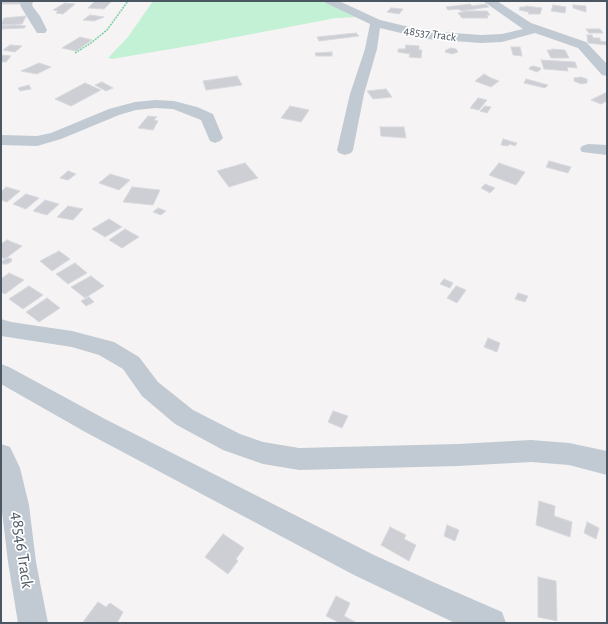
<!DOCTYPE html>
<html>
<head>
<meta charset="utf-8">
<style>
	body { margin:0 }
	#map { position:relative; width:608px; height:624px; overflow:hidden; background:#f5f3f3; font-family:"Alegreya Sans",sans-serif }
	canvas { display:block }
	.frame { position:absolute; inset:0; border:2px solid #4a5661; pointer-events:none }
</style>
</head>
<body>
<div id="map">
<canvas width="608" height="624"></canvas>
<div class="frame"></div>
</div>
<script>
const ctx = document.querySelector('canvas').getContext('2d');
ctx.lineJoin = 'round';
function fill(path, color) { ctx.fillStyle = color; ctx.fill(path, 'evenodd'); }
const toPath = rows => new Path2D(rows.map(r => 'M' + r).join(''));
function trace(path, color, width, dash) { ctx.strokeStyle = color; ctx.lineWidth = width; ctx.lineCap = dash ? 'butt' : 'round'; ctx.setLineDash(dash || []); ctx.stroke(path); }
function drawText(font, color, halo, rows, align = 'center') {
  ctx.font = font + ' "Alegreya Sans",sans-serif'; ctx.lineWidth = 3.5; ctx.setLineDash([]); ctx.textBaseline = 'middle'; ctx.strokeStyle = halo; ctx.fillStyle = color; for (const [text, x, y, turn = 0] of rows) {
    ctx.save(); ctx.translate(x, y); ctx.rotate((+turn || 0) * Math.PI / 180); ctx.textAlign = isNaN(turn) ? turn : align; if (halo) ctx.strokeText(text, 0, 0); ctx.fillText(text, 0, 0); ctx.restore();
  }
}
fill(toPath([
	[153,1,325,1,357,17,336,18,194,45,112,59,108,58,128,37]
]), '#c3f1d5');
const building = toPath([
	[3,1,17,1,22,2,20,4,1,4,3,1],
	[95,1,112,1,104,9,88,8,95,1],
	[65,3,75,4,63,14,56,13,58,11,53,10,65,3],
	[470,4,472,6,486,4,489,7,461,11,459,9,448,10,446,7,470,4],
	[553,5,566,7,565,13,551,11,553,5],
	[573,5,586,6,586,12,573,8,573,5],
	[526,6,542,8,540,14,528,14,529,12,519,10,520,7,525,7,526,6],
	[391,8,403,9,399,14,387,12,391,8],
	[466,11,487,11,490,15,487,15,488,18,462,18,458,13,466,11],
	[90,15,104,17,94,21,83,20,90,15],
	[26,16,22,24,1,25,4,18,26,16],
	[1,26,14,25,26,26,24,28,1,29,1,26],
	[586,29,600,29,603,33,589,33,586,29],
	[356,33,359,36,319,41,317,37,356,33],
	[587,35,592,35,593,38,600,38,600,41,607,42,607,45,588,43,587,35],
	[80,37,92,40,76,51,62,48,80,37],
	[10,45,22,46,15,52,3,50,10,45],
	[406,45,419,46,419,50,422,50,421,58,409,57,410,54,398,52,398,49,405,49,406,45],
	[511,47,520,47,522,56,513,55,511,47],
	[451,48,456,49,458,52,452,54,445,52,446,50,451,48],
	[552,49,565,50,569,58,551,58,547,50,552,50,552,49],
	[332,52,332,56,316,56,315,53,332,52],
	[1,55,11,56,6,62,1,62,1,55],
	[541,60,575,62,577,68,567,67,568,71,544,69,541,60],
	[39,63,51,67,37,74,21,71,39,63],
	[533,66,541,68,540,70,537,72,529,69,530,67,533,66],
	[484,74,491,78,499,81,491,87,475,81,484,74],
	[237,76,242,85,206,90,203,81,237,76],
	[581,77,587,79,587,83,581,84,574,81,574,78,581,77],
	[526,79,548,85,545,88,524,83,526,79],
	[102,82,113,88,106,91,95,85,102,82],
	[85,83,101,90,71,106,55,99,85,83],
	[29,85,31,89,20,91,18,88,29,85],
	[386,89,392,97,373,99,367,91,386,89],
	[607,92,607,101,601,104,591,100,607,92],
	[478,98,487,100,479,110,470,108,478,98],
	[290,106,309,110,301,122,281,118,290,106],
	[485,106,491,107,487,113,480,111,485,106],
	[148,116,157,117,154,120,158,121,153,130,138,128,148,116],
	[380,127,404,127,406,138,381,136,380,127],
	[503,139,517,143,515,146,509,144,508,146,501,145,503,139],
	[549,161,571,167,568,173,546,167,549,161],
	[245,163,258,178,229,187,217,171,245,163],
	[499,163,525,172,516,185,489,175,499,163],
	[68,171,76,174,68,180,60,178,68,171],
	[110,174,130,180,119,190,99,183,110,174],
	[485,184,495,188,490,193,481,188,485,184],
	[6,187,20,191,7,202,1,200,1,192,6,187],
	[132,187,160,190,153,205,123,202,132,187],
	[26,194,39,198,26,209,13,204,26,194],
	[45,200,59,204,47,215,33,211,45,200],
	[68,206,83,209,73,220,57,217,68,206],
	[158,208,166,211,161,215,153,212,158,208],
	[109,219,122,227,105,237,92,229,109,219],
	[125,229,139,237,122,248,109,240,125,229],
	[7,240,22,246,5,259,1,257,1,244,7,240],
	[59,251,70,259,52,271,40,261,59,251],
	[8,258,12,259,11,262,7,264,3,264,2,261,8,258],
	[75,263,87,273,68,284,56,274,75,263],
	[9,273,24,280,5,294,1,292,1,279,9,273],
	[91,276,104,286,85,298,71,287,91,276],
	[444,279,453,283,450,288,440,284,444,279],
	[29,286,43,295,23,309,9,299,29,286],
	[456,286,466,290,457,303,447,298,456,286],
	[518,293,528,296,525,302,515,299,518,293],
	[89,297,94,302,86,306,81,301,89,297],
	[47,298,60,308,39,322,26,312,47,298],
	[488,338,500,343,497,352,484,347,488,338],
	[333,411,348,416,342,428,328,422,333,411],
	[539,501,555,506,554,516,572,522,570,537,536,525,539,501],
	[587,522,599,528,596,539,584,533,587,522],
	[447,525,459,530,455,541,444,536,447,525],
	[390,527,406,535,404,539,416,545,409,561,381,545,390,527],
	[223,534,244,548,236,559,238,561,228,574,205,557,223,534],
	[538,577,556,581,557,621,538,617,538,577],
	[336,596,350,603,344,616,357,623,340,623,326,616,336,596],
	[98,602,106,607,110,603,123,612,117,623,83,622,98,602]
]);
fill(building, '#cdcfd5');
trace(building, '#d7d9de', 1);
trace(toPath([
	[75,53,91,43,107,30,128,1]
]), '#7ad0a6', 1.5, [2, 1]);
fill(toPath([
	[22,1,34,1,32,4,33,7,40,16,47,30,45,33,37,33,21,7,20,3,22,1],
	[324,1,339,1,380,20,426,31,481,35,502,34,523,29,483,1,497,1,531,23,586,42,607,64,607,76,602,75,578,48,535,33,502,42,481,43,426,39,380,28,377,49,364,94,353,150,351,153,345,155,339,153,337,150,350,94,365,49,370,24,326,3,324,1],
	[156,100,174,101,197,107,213,114,223,138,220,141,215,143,210,141,201,120,173,109,156,108,136,110,119,115,61,139,37,146,1,145,1,135,37,136,51,133,109,109,135,102,156,100],
	[588,144,607,145,607,155,582,152,580,149,582,146,588,144],
	[1,319,11,322,72,331,114,342,139,357,158,382,193,410,240,434,263,442,299,448,458,444,531,440,569,443,607,451,607,475,569,465,531,462,458,466,299,470,263,464,223,450,175,424,142,396,123,369,99,355,72,347,1,336,1,319],
	[1,364,9,367,105,419,374,555,433,582,502,612,506,623,455,623,354,575,87,433,1,384,1,364],
	[1,444,10,447,20,468,29,505,36,562,48,623,18,623,8,562,1,503,1,444]
]), '#c1cad2');
drawText('12px', '#4a5661', '#fff', [
	["48537 Track",430,34,8]
]);
drawText('17px', '#4a5661', '#fff', [
	["48546 Track",22,550,82]
]);
</script>
</body>
</html>
